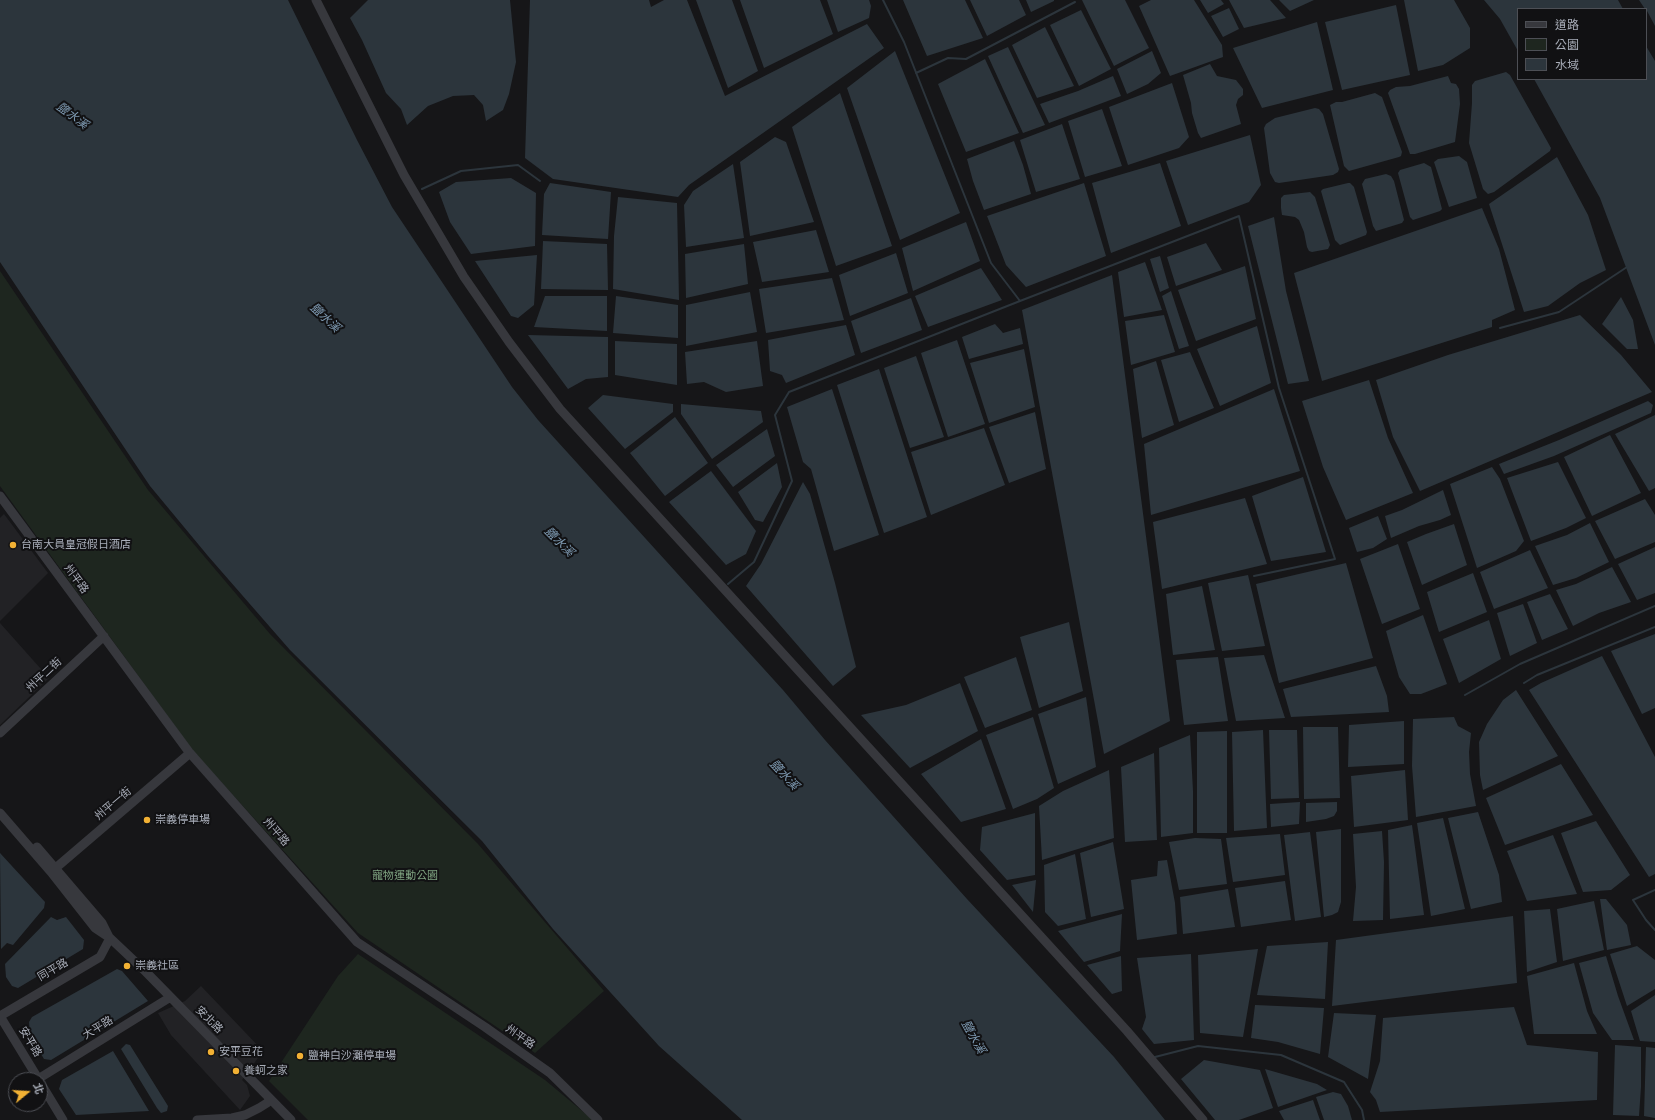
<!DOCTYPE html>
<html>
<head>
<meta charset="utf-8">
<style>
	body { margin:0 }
	#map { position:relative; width:1655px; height:1120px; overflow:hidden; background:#161618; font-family:"Noto Sans","Noto Sans TC",sans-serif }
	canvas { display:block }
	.legend { position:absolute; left:1517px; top:8px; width:130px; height:72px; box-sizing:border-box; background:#111113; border:1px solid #4d4f55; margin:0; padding:5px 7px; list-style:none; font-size:12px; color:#a8adb8 }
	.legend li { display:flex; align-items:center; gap:8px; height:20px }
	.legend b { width:20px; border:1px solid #4d4f55 }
	.north { position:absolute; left:8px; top:1072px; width:40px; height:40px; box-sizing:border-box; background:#111113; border:1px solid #4d4f55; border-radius:50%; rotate:72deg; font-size:11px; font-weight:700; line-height:16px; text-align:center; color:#a8adb8 }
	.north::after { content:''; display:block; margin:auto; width:14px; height:18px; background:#f2b134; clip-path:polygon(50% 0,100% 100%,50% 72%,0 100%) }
</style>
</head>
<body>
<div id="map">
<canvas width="1655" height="1120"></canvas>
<ul class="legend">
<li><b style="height:5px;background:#37383d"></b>道路</li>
<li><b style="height:11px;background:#1e261f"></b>公園</li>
<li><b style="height:11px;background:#2c353c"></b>水域</li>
</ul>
<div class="north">北</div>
</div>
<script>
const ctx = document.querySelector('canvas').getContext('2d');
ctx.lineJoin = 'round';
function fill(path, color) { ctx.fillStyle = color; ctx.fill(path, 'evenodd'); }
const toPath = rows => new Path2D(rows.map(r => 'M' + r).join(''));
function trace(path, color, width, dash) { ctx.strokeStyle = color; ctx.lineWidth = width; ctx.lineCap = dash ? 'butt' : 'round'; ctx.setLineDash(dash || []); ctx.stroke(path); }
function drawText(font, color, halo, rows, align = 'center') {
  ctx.font = font + ' "Noto Sans","Noto Sans TC",sans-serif'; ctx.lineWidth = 4; ctx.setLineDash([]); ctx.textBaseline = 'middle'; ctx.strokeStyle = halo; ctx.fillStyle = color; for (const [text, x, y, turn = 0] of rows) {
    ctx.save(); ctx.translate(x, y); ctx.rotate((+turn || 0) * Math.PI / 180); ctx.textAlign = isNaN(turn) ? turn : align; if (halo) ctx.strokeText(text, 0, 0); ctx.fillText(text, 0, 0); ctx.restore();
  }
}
fill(toPath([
	[4,514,48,573,0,621,0,518],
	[0,623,49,678,0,725],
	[201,986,263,1051,242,1080,247,1085,250,1096,240,1110,171,1035,158,1013,185,1001]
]), '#222225');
fill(toPath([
	[0,271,148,490,270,634,478,844,604,991,535,1053,358,933,193,751,0,486],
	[358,954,545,1080,593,1120,308,1120,269,1081,338,976]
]), '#1e261f');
fill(toPath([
	[0,0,288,0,357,140,392,207,512,387,538,420,783,690,825,740,967,899,1114,1057,1165,1120,742,1120,659,1046,553,929,482,841,290,650,208,556,150,486,0,262],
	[368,0,510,0,516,62,509,94,503,110,486,121,483,105,474,95,453,96,428,106,407,125,401,109,386,93,362,40,350,18],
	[530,0,649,0,651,7,664,0,687,0,725,96,867,24,884,48,689,185,678,197,553,179,525,158],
	[696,0,732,0,758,71,728,88],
	[740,0,820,0,833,34,764,68],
	[827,0,869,0,871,6,869,18,838,32],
	[903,0,965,0,983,38,927,56],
	[970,0,1019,0,1026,15,987,36],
	[1026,0,1054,0,1054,1,1031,12],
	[1082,0,1125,0,1149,48,1114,66],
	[1151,0,1194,0,1222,45,1223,57,1170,76,1139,6],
	[1200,0,1221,0,1224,4,1208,13],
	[1229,0,1270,0,1286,18,1244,28],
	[1279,0,1314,0,1290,11],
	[1404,0,1454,0,1470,28,1470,48,1443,65,1418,71],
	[1484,0,1618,0,1623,9,1518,9,1518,51,1500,19],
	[1639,0,1655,0,1655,26,1646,9,1645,9],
	[1396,5,1410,75,1342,90,1325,22],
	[1229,8,1239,29,1223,37,1211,16],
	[1081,10,1111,69,1079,86,1050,25],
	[1317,22,1333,90,1262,108,1233,48],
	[1045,27,1074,86,1037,98,1012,45],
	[1646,46,1655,61,1655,345,1600,198,1534,79,1646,79],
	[1008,47,1045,125,1023,133,988,56],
	[895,51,960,213,900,240,847,88],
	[1152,51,1161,73,1148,84,1127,94,1117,69],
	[985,59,1019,133,966,152,938,84],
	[1210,64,1217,76,1236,80,1243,89,1243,95,1238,99,1236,105,1241,124,1201,138,1198,133,1192,113,1191,103,1183,75],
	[1506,72,1510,75,1551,148,1550,151,1494,192,1488,194,1483,189,1469,143,1472,103,1472,85,1475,81],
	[1113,76,1121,96,1049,123,1040,104,1078,91],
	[1448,76,1451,83,1456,84,1459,89,1460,104,1455,142,1415,154,1410,154,1388,93,1390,90,1396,87,1410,86],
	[1172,83,1189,137,1179,148,1128,165,1109,107],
	[840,93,892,246,836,266,792,127],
	[1375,93,1382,97,1402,152,1401,156,1399,157,1349,171,1344,166,1330,105,1336,102,1342,102],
	[1315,108,1319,109,1323,114,1339,169,1338,172,1333,175,1279,183,1275,182,1270,173,1264,128,1266,124,1275,118],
	[1102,109,1122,166,1085,177,1068,121],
	[1062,124,1080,179,1036,192,1020,140],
	[1250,135,1261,185,1249,202,1188,225,1166,161],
	[775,137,786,142,814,222,750,236,740,162],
	[1014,141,1023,165,1031,194,984,210,973,181,967,159],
	[1459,156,1467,162,1477,198,1449,207,1434,162,1438,159],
	[1557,157,1588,215,1606,270,1580,283,1548,306,1524,312,1489,204],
	[1160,163,1181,226,1111,253,1092,183],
	[1424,163,1431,167,1442,209,1440,211,1413,220,1410,217,1398,173,1400,170],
	[733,164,744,238,686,247,684,205,693,191],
	[1386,174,1391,176,1394,181,1404,220,1402,223,1376,231,1373,226,1362,184,1365,179],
	[511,178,536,193,535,246,471,254,450,222,439,192,456,182],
	[550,183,611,192,608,239,542,235,544,194],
	[1084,183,1106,256,1026,287,1006,265,987,216],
	[1348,183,1350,183,1354,187,1367,232,1366,235,1340,245,1335,240,1321,191,1323,189],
	[1310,192,1315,197,1330,245,1328,249,1312,252,1309,251,1307,247,1304,232,1299,220,1295,217,1282,215,1281,208,1281,198,1284,195],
	[618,197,677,203,679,300,613,289,614,236],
	[1482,208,1499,249,1515,310,1492,320,1492,327,1322,381,1294,273],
	[1274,217,1286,291,1309,381,1288,384,1248,226],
	[966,222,980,261,913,291,902,248],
	[816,230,829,272,762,282,753,242],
	[543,241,607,244,608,290,541,289],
	[1206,243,1222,270,1176,286,1167,257],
	[744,244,748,284,686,298,685,254],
	[896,253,908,293,850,316,839,275],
	[537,255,534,305,518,318,511,316,475,261],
	[1160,256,1169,288,1160,292,1150,259],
	[1145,262,1162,310,1124,317,1118,272],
	[1245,266,1256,319,1196,341,1178,290],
	[981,268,1002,300,928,327,915,296],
	[1112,275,1170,721,1104,754,1022,310],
	[832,278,844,320,766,333,759,289],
	[1171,291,1189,346,1179,349,1162,296],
	[750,292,757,332,686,346,686,305],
	[545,296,607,296,607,331,534,327],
	[616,296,678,305,678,338,613,333],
	[1621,297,1633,320,1638,349,1627,349,1602,324],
	[911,298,922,330,861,353,851,321],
	[1164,315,1175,352,1131,365,1125,321],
	[1580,315,1621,355,1652,392,1420,491,1393,437,1376,380,1448,355],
	[995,324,1003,333,1020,328,1023,344,969,359,962,337],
	[846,325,855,355,786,383,782,375,770,371,768,340],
	[1257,326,1271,383,1220,406,1197,349],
	[528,335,608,337,608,377,586,379,568,389],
	[957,340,985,424,948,437,921,353],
	[615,341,677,344,677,385,615,375],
	[757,341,763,386,726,392,704,382,687,384,685,352],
	[1024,349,1035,407,989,423,970,363],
	[1190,352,1214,408,1179,422,1161,360],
	[916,356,944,437,910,448,884,368],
	[1156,361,1174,425,1142,438,1133,369],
	[879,369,927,517,884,533,837,385],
	[1369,380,1388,438,1413,493,1346,520,1323,467,1302,401],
	[832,389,879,535,834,551,811,469,803,462,787,407],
	[1274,389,1300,471,1151,515,1144,444],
	[603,395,673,404,673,412,625,449,588,408],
	[1648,401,1653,405,1651,413,1554,456,1504,474,1499,464,1559,440],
	[681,404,761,411,763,422,712,459,681,414],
	[1035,412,1046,469,1009,483,989,427],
	[1655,415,1655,488,1649,491,1615,434],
	[675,417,708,463,665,496,630,453],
	[984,428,1005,485,931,515,911,452],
	[767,429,775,456,733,487,716,465],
	[1610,435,1641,493,1592,516,1564,457],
	[1558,462,1586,518,1566,528,1531,541,1507,478],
	[777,463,782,487,763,522,755,520,738,492],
	[1492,467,1500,479,1524,541,1516,551,1477,568,1450,484],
	[711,471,756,531,746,554,726,565,669,502],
	[1303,477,1326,552,1271,561,1252,496],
	[803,482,810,494,835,583,856,667,833,686,746,586,761,564],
	[1443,490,1451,515,1440,520,1419,526,1391,538,1385,516,1402,510],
	[1245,498,1267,564,1162,589,1153,522],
	[1645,499,1655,515,1655,542,1615,559,1595,521],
	[1378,516,1387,539,1373,548,1357,552,1349,528],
	[1590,523,1609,562,1576,578,1553,585,1535,546,1567,535],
	[1454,524,1467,565,1422,585,1407,542,1426,534],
	[1398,544,1420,609,1382,624,1360,559],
	[1655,547,1655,593,1637,600,1618,564],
	[1530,550,1548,588,1494,609,1480,572],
	[1346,563,1373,658,1279,683,1256,584],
	[1612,567,1631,602,1599,613,1573,626,1556,590,1576,584],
	[1473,573,1487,612,1439,632,1427,592],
	[1248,575,1265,646,1222,651,1208,583],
	[1202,586,1215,650,1173,655,1166,594],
	[1550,594,1568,629,1542,640,1527,602],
	[1523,604,1537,643,1510,656,1497,613],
	[1423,615,1447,684,1421,694,1410,694,1399,677,1386,631],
	[1489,620,1501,659,1459,683,1443,639],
	[1069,622,1083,691,1039,708,1020,637],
	[1655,634,1655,708,1642,714,1611,651],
	[1264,655,1285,718,1236,721,1224,658],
	[1602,656,1655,757,1655,874,1649,877,1529,690,1541,683],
	[1016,657,1032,710,985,728,964,677],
	[1218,657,1228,721,1184,725,1176,660],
	[1376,666,1387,696,1389,712,1291,717,1283,689],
	[960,683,978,731,910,768,861,715,906,705],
	[1516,690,1558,756,1483,790,1480,775,1479,742,1487,724,1503,700],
	[1086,697,1096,767,1058,784,1038,714],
	[1033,717,1054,788,1037,799,1013,809,986,735],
	[1454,717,1458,726,1471,733,1469,752,1470,774,1476,806,1416,817,1412,766,1413,719],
	[1404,721,1404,764,1348,767,1349,725],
	[1303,727,1338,727,1340,798,1304,799],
	[1263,730,1267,828,1234,831,1232,732],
	[1269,730,1297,730,1299,798,1271,799],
	[1227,731,1227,833,1197,833,1197,732],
	[1190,735,1193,791,1193,833,1161,837,1159,748],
	[981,739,1006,809,961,822,921,774],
	[1154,753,1157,840,1125,842,1121,767],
	[1561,764,1593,815,1505,845,1486,798],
	[1109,770,1114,838,1042,860,1039,806,1063,791],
	[1405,770,1408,820,1354,827,1351,776],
	[1300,802,1299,824,1271,827,1270,804],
	[1337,802,1337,811,1334,816,1326,819,1306,822,1306,803],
	[1478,812,1499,875,1502,902,1471,909,1448,818],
	[1035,813,1035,875,1007,880,980,850,982,827],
	[1443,818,1465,909,1431,916,1417,823],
	[1596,821,1630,875,1611,890,1583,892,1561,833],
	[1412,825,1424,915,1390,919,1388,830],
	[1341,829,1341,902,1338,912,1332,915,1324,917,1316,832],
	[1382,831,1384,862,1383,920,1353,921,1356,887,1353,834],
	[1310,832,1321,917,1295,921,1284,835],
	[1280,834,1285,875,1233,882,1226,838],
	[1553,835,1577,894,1527,901,1507,851],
	[1195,838,1221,839,1227,884,1179,890,1169,842],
	[1113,842,1124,909,1091,917,1080,853],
	[0,853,45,902,44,908,13,945,7,943,1,949],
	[1075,854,1086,919,1058,926,1045,912,1044,865],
	[1167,860,1175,903,1177,934,1137,940,1131,880,1157,876,1158,861],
	[1036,880,1033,912,1012,885],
	[1285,881,1291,920,1241,927,1235,888],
	[1228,889,1235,927,1183,934,1180,897],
	[1600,899,1606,899,1627,925,1631,945,1607,950],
	[1594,901,1604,950,1563,961,1557,909],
	[1550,909,1557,962,1527,972,1524,911],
	[1122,914,1120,951,1084,962,1058,931],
	[1513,916,1517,983,1332,1006,1336,940],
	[51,917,57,920,66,917,84,940,83,949,18,988,12,986,6,977,5,964],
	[1328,942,1325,999,1257,995,1267,946],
	[1637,946,1655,960,1655,989,1627,1006,1610,954],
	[1258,949,1243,1037,1200,1033,1198,955],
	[1191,954,1194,1040,1154,1044,1142,1029,1146,1017,1137,958],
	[1121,956,1122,991,1112,994,1087,965],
	[1606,956,1618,996,1634,1040,1612,1040,1593,1013,1579,963],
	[1574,963,1587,1011,1597,1034,1534,1034,1527,976],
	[117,969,122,971,148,1001,51,1060,44,1059,30,1036,29,1022,32,1017],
	[1655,995,1655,1042,1640,1041,1631,1011],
	[1255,1005,1324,1008,1320,1054,1278,1042,1251,1038],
	[1514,1007,1527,1045,1598,1052,1597,1100,1380,1112,1376,1100,1370,1092,1380,1061,1383,1018],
	[1334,1013,1376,1015,1368,1079,1328,1057],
	[126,1044,130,1045,168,1106,167,1111,161,1113,157,1108,121,1049],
	[1615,1045,1641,1047,1641,1087,1639,1116,1613,1115],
	[1646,1047,1655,1048,1655,1118,1644,1116],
	[113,1051,149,1111,76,1115,59,1089,62,1080],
	[1204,1060,1260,1070,1273,1108,1239,1120,1215,1120,1181,1079],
	[1265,1069,1317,1084,1327,1090,1278,1107],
	[1333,1092,1341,1094,1348,1106,1352,1120,1324,1120,1316,1097],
	[1313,1100,1320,1120,1284,1120,1279,1111]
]), '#2c353c');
trace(toPath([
	[883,0,904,42,991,263,1020,301,1239,216,1279,388,1335,559,1254,576],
	[916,73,948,58,966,59,1075,2],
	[422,189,461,171,518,165,540,181],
	[1500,328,1559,312,1627,267],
	[728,584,754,562,792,481,775,415,789,392,1020,301],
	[1524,683,1537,675,1655,627],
	[1465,695,1520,664,1655,606],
	[1655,890,1633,900,1646,920,1655,930],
	[1155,1057,1198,1046,1281,1055,1344,1082,1362,1110,1364,1120]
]), '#2c353c', 2);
trace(toPath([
	[316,0,404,175,464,277,509,342,560,409,1127,1031,1203,1120],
	[0,496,189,752,357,942,485,1027,550,1073,598,1120],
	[0,733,104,636],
	[0,813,51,872,95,928,110,938,146,972,291,1120],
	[37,847,102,923,109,937],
	[51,872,190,753],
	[0,1016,100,957,110,938],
	[0,1016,39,1080],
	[38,1079,169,998],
	[40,1082,63,1120],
	[197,1120,232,1118,245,1115,259,1108,267,1103,270,1099]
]), '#37383d', 9);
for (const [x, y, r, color] of [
	[13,545,4,"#f2b134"],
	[147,820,4,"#f2b134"],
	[127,966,4,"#f2b134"],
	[211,1052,4,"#f2b134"],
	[300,1056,4,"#f2b134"],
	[236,1071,4,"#f2b134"]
]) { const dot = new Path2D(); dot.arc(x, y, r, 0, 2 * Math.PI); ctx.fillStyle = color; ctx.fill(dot); trace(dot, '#111113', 1.5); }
drawText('11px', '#a8adb8', '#111113', [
	["台南大員皇冠假日酒店",21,545],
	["崇義停車場",155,820],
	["崇義社區",135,966],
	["安平豆花",219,1052],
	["鹽神白沙灘停車場",308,1056],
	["養蚵之家",244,1071]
], 'left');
drawText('11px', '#a8adb8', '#111113', [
	["州平路",76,579,54],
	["州平二街",44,675,-43],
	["州平一街",113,804,-40],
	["州平路",276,832,49],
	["同平路",53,970,-30],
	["安北路",209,1020,45],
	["大平路",98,1028,-31],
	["州平路",520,1037,35],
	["安平路",30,1042,59]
]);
drawText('11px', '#7fa381', '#111113', [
	["寵物運動公園",405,876]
]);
drawText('italic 12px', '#7f9bb3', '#111113', [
	["鹽水溪",72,116,37],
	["鹽水溪",325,318,43],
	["鹽水溪",559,542,45],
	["鹽水溪",784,775,47],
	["鹽水溪",973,1037,61]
]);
</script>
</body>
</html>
